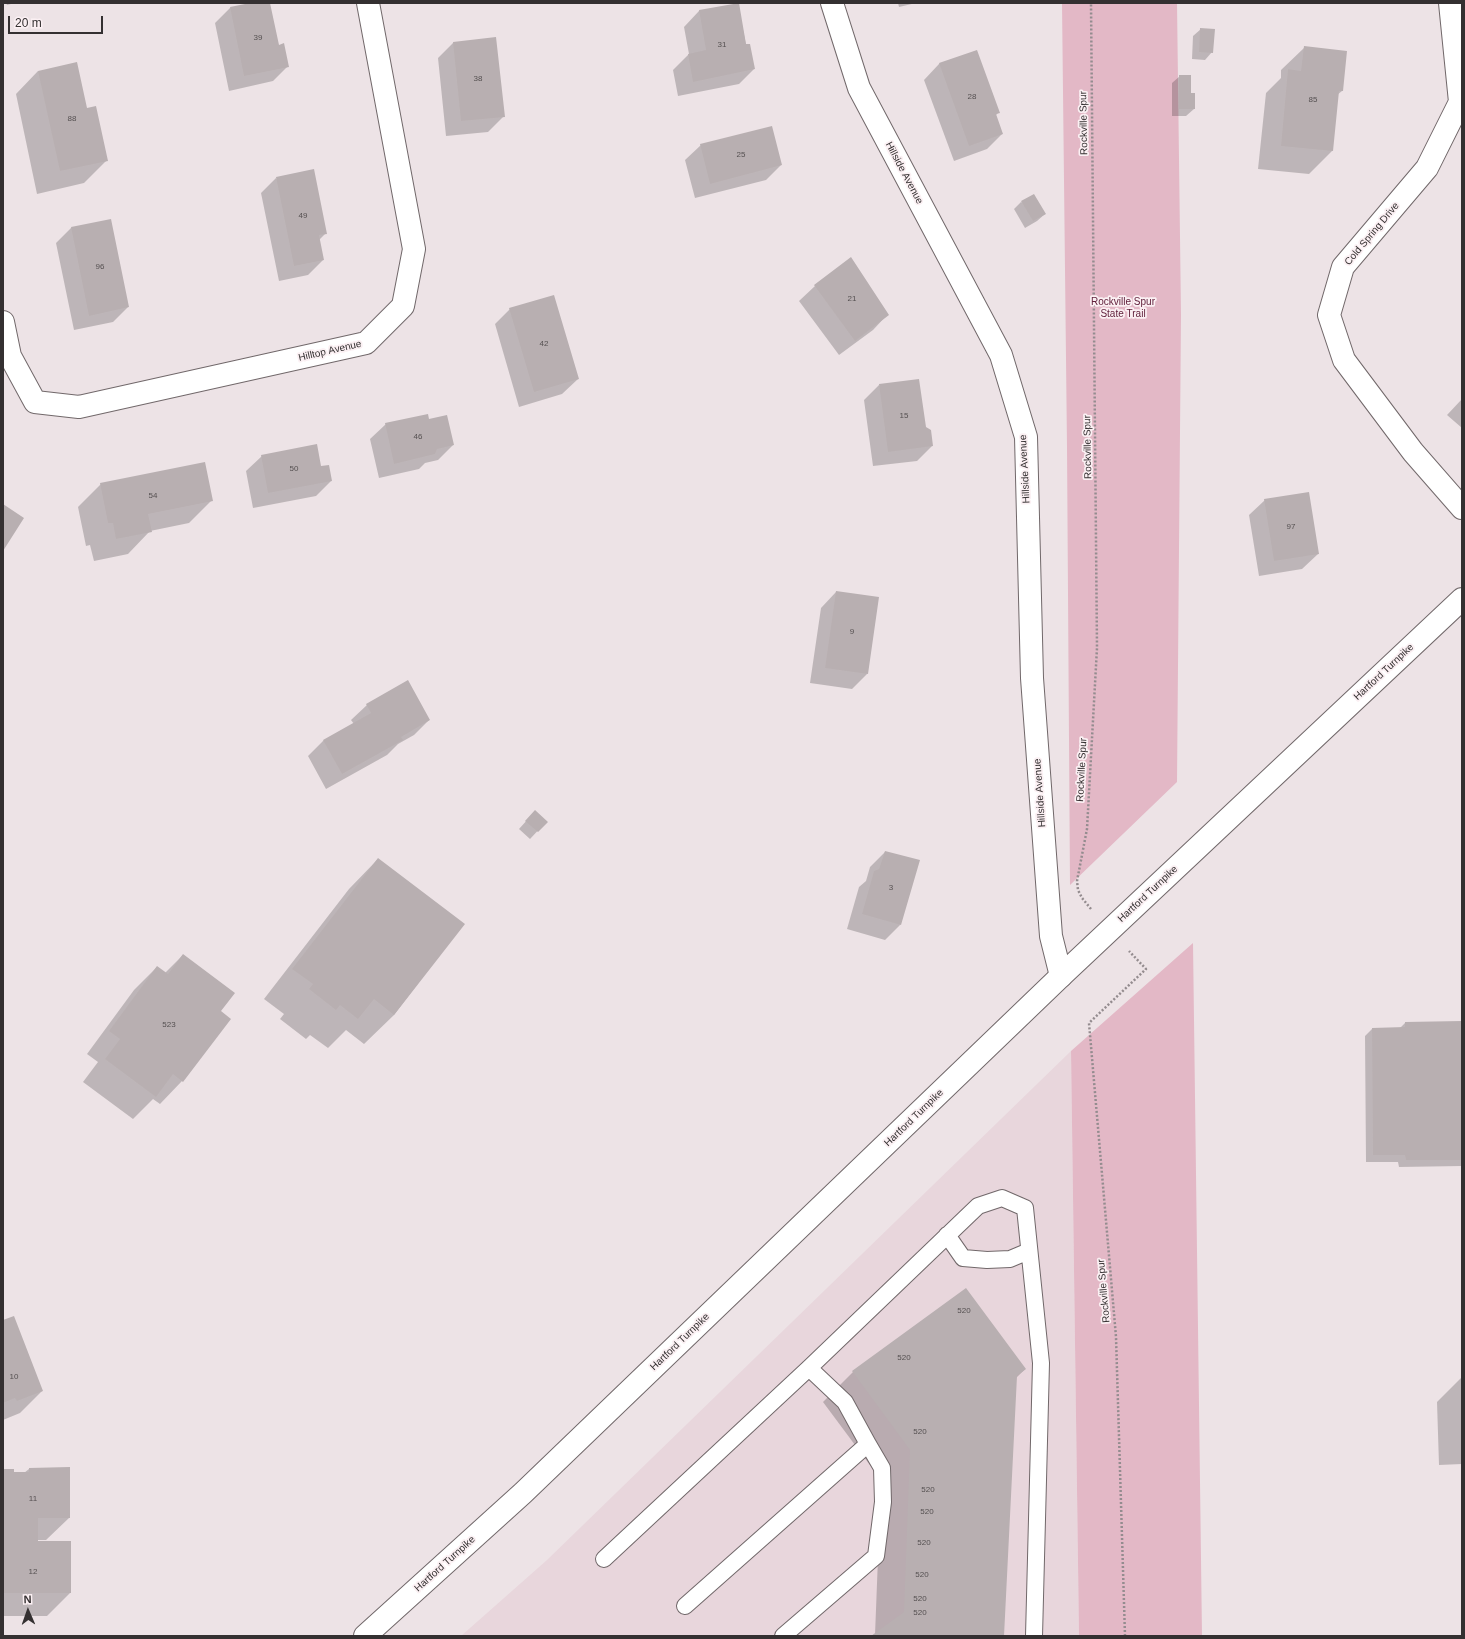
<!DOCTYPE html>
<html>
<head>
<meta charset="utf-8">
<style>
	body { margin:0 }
	#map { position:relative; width:1465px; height:1639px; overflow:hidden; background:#ede3e6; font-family:Arial,sans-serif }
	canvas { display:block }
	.frame { position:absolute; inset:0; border:4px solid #343031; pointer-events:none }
	.north { position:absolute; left:8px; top:1591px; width:40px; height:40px; -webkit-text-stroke:3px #fbf0f3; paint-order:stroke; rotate:358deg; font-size:11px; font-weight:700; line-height:16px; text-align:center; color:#343031 }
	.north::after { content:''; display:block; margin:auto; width:14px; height:18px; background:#343031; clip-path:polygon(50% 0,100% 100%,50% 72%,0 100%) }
	.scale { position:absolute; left:8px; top:16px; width:95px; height:18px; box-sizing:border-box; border:2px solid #343031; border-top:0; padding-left:5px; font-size:12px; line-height:14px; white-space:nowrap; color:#343031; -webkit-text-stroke:3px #fbf0f3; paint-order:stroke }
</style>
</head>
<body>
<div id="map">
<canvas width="1465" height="1639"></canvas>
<div class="frame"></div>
<div class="north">N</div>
<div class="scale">20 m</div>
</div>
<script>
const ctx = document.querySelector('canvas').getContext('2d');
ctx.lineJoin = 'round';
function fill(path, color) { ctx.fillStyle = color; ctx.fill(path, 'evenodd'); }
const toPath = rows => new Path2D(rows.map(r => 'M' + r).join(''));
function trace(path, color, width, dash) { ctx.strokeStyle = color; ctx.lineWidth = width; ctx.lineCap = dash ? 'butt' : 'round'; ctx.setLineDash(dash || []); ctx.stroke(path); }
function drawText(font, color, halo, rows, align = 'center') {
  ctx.font = font + ' Arial,sans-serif'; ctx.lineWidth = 3.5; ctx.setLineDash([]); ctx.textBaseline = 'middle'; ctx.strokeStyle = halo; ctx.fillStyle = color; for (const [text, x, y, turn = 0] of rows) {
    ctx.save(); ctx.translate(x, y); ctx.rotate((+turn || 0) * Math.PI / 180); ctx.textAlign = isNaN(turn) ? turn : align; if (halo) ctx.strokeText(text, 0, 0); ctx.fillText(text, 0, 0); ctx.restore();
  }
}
fill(toPath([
	[1071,1051,1079,1636,461,1636,547,1560]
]), '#e8d6dc');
fill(toPath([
	[1062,3,1177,3,1181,315,1177,782,1070,885,1067,447],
	[1193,943,1202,1636,1079,1636,1071,1051]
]), '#e3b8c6');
fill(toPath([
	[6,3,15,3,7,5],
	[255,3,269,3,278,46,288,66,273,81,229,91,215,23,230,8],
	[898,3,916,3,899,7],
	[738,4,746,45,754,69,739,84,678,96,673,70,689,54,684,27,699,11],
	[1201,29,1212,52,1205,60,1192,59,1193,36],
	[495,38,504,116,488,132,446,136,438,58,453,43],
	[1304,48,1342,91,1337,95,1332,151,1309,174,1258,169,1266,93,1281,78,1281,70],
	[976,51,998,113,995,116,1002,134,987,149,954,161,924,80,939,64],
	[38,71,87,109,107,160,84,183,37,194,16,94],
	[1180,76,1190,94,1194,109,1186,116,1172,116,1172,83],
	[701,145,781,165,766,180,695,198,685,160],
	[276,178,326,233,319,240,323,260,308,275,279,281,261,193],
	[1021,202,1045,214,1037,221,1025,228,1014,209],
	[110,220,128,307,113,322,74,330,56,243,71,228],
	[815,286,888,314,873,330,839,355,799,301],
	[510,309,578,379,562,394,519,407,495,324],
	[879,385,925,428,932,446,917,461,873,466,864,400],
	[1462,399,1462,428,1447,415],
	[429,420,453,445,438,460,425,463,419,469,379,478,370,439,386,424],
	[262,456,320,467,331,481,316,496,253,508,246,471],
	[101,484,212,500,189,523,150,531,128,554,94,561,90,545,86,546,78,507],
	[1265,500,1318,554,1302,569,1259,576,1249,515],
	[836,592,867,674,852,689,810,683,821,608],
	[367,705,429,720,414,735,398,744,387,755,326,789,308,756,323,741,354,724,351,720],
	[528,819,546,822,530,839,519,829],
	[885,852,900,925,885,940,847,929,859,887,866,881,870,867],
	[378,859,463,924,394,1015,364,1044,346,1030,328,1048,310,1035,306,1039,280,1019,284,1014,264,999,349,889],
	[183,955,220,1012,182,1081,160,1104,153,1099,133,1119,83,1082,98,1062,87,1054,134,990,157,967,165,973],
	[1462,1022,1462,1166,1399,1167,1398,1162,1366,1162,1365,1036,1372,1029,1400,1028,1405,1023],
	[3,1321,42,1391,20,1413,3,1420],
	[1025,1369,1016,1378,1003,1636,873,1636,875,1635,881,1480,823,1402,853,1372],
	[1462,1377,1462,1464,1439,1465,1437,1402],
	[29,1469,69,1518,46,1540,37,1540,70,1593,47,1616,3,1616,3,1470,13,1473,24,1473]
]), '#0003');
fill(toPath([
	[250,3,270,3,279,45,284,43,289,67,244,76,230,7],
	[739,3,746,44,750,44,755,69,693,82,688,54,706,50,699,10],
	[1200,28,1215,29,1213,53,1199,52],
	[496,37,505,117,461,121,453,42],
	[1304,46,1347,51,1343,91,1339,91,1333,151,1281,146,1288,69,1301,71],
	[977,50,1000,113,996,114,1003,134,969,146,939,63],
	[77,62,87,108,96,106,108,161,60,171,38,71],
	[1179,75,1191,75,1191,93,1195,93,1195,109,1179,109],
	[772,126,782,165,710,184,700,144],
	[314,169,327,234,319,235,324,260,294,266,276,177],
	[1034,194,1046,214,1033,221,1021,201],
	[111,219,129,307,89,316,71,227],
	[851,257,889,315,855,341,814,285],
	[554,295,579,379,534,392,509,308],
	[919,379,926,427,931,430,933,446,888,452,879,384],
	[428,414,429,419,447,415,454,445,437,449,435,454,394,464,385,423],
	[317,444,321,466,329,465,332,481,268,493,261,455],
	[205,462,213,501,148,514,152,532,116,539,113,523,108,523,100,483],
	[1309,492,1319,554,1274,561,1264,499],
	[3,504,24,518,3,551],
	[836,591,879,597,868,674,825,668],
	[408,680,430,720,401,737,403,740,342,774,323,740,371,713,366,704],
	[535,810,548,822,538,832,525,821],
	[885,851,920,860,901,925,862,914,874,871,879,869],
	[378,858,465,924,394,1015,374,999,358,1019,340,1005,336,1010,309,989,313,984,292,969],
	[183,954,235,993,221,1011,231,1019,183,1082,173,1074,156,1097,105,1059,120,1039,109,1031,157,966,168,974],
	[1462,1021,1462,1160,1406,1160,1405,1155,1373,1155,1372,1028,1405,1027,1405,1022],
	[966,1288,1026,1369,1017,1376,1004,1636,871,1636,904,1612,910,1450,852,1371],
	[14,1316,43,1391,17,1401,15,1398,3,1403,3,1320],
	[70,1467,70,1518,38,1518,38,1541,71,1541,71,1593,3,1593,3,1469,14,1469,14,1472,29,1472,29,1468]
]), '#b8afb1');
const service = toPath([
	[947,1235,963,1258,987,1260,1010,1259,1029,1251],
	[809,1368,845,1402,868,1444],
	[604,1559,809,1368,978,1206,1002,1198,1025,1208,1041,1363,1034,1636],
	[685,1606,868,1444,882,1468,883,1502,876,1556,783,1636]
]);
const minor = toPath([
	[832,3,859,88,1001,355,1026,437,1032,678,1051,936,1061,976],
	[1450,3,1460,102,1427,168,1343,267,1329,315,1344,360,1413,452,1462,508],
	[3,322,10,356,35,402,79,407,366,343,403,306,414,249,368,3]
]);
const secondary = toPath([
	[365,1636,523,1493,1061,976,1462,599]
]);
trace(service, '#71686a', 18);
trace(minor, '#71686a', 24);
trace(secondary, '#71686a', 24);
trace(toPath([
	[1091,909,1082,898,1078,890,1077,881,1087,829,1097,648,1091,3],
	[1125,1636,1116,1337,1089,1023,1146,969,1129,951]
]), '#948c8f', 2.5, [2, 2]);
trace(service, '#fff', 16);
trace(minor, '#fff', 22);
trace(secondary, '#fff', 22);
drawText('8px', '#555051', null, [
	["39",258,38],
	["31",722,45],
	["38",478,79],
	["28",972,97],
	["85",1313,100],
	["88",72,119],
	["25",741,155],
	["49",303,216],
	["96",100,267],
	["21",852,299],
	["42",544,344],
	["15",904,416],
	["46",418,437],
	["50",294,469],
	["54",153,496],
	["97",1291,527],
	["9",852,632],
	["3",891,888],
	["523",169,1025],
	["520",964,1311],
	["520",904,1358],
	["10",14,1377],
	["520",920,1432],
	["520",928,1490],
	["11",33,1499],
	["520",927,1512],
	["520",924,1543],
	["12",33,1572],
	["520",922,1575],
	["520",920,1599],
	["520",920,1613]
]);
drawText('10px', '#343031', '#fbf0f3', [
	["Rockville Spur",1084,123,-91],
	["Hillside Avenue",904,173,62],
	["Cold Spring Drive",1372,234,-50],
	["Hilltop Avenue",330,351,-13],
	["Rockville Spur",1088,447,-91],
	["Hillside Avenue",1025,469,-93],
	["Hartford Turnpike",1384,672,-43],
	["Rockville Spur",1082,770,-87],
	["Hillside Avenue",1040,793,-94],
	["Hartford Turnpike",1148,894,-43],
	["Hartford Turnpike",914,1118,-44],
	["Rockville Spur",1104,1291,-95],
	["Hartford Turnpike",680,1342,-44],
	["Hartford Turnpike",445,1564,-42]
]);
drawText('10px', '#62223d', '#fbf0f3', [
	["Rockville Spur",1123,302],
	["State Trail",1123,314]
]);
</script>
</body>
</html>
